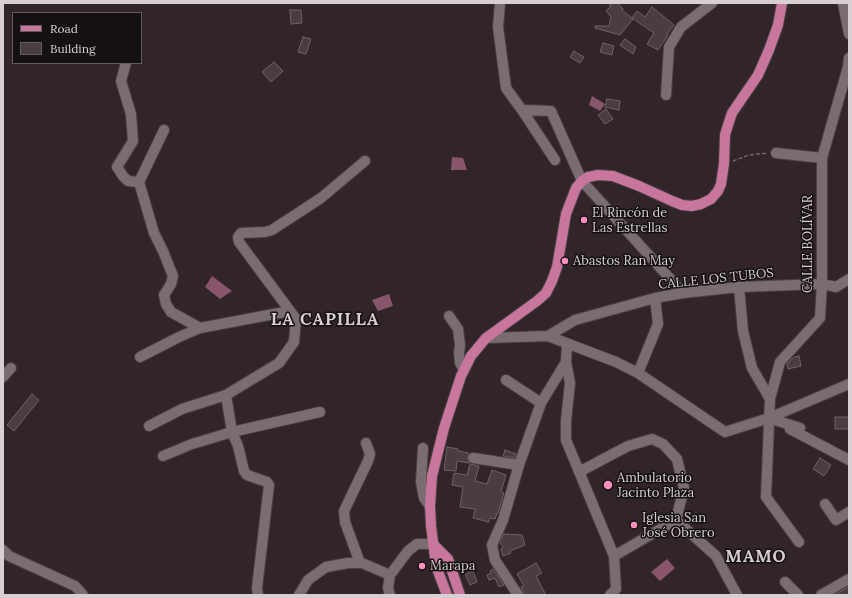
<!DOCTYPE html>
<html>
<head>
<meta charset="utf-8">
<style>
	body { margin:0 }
	#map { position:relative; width:852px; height:598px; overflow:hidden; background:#31252a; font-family:Lora,serif }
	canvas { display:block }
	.frame { position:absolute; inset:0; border:4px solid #d7cfd2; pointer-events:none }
	.legend { position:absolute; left:12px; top:12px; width:130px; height:52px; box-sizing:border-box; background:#151012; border:1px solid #635c5f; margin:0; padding:5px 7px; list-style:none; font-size:12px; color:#d7cfd2 }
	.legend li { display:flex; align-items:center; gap:8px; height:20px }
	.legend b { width:20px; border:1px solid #635c5f }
</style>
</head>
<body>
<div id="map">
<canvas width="852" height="598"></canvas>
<div class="frame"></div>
<ul class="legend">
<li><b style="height:5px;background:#c8769c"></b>Road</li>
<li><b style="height:11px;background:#4a3d42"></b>Building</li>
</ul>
</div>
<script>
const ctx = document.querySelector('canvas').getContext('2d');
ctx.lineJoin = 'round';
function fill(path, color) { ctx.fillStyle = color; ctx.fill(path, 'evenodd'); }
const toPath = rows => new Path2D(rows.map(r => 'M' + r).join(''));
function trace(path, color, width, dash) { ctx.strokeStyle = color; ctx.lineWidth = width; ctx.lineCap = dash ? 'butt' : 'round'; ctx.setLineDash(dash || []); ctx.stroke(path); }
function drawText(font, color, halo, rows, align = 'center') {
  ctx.font = font + ' Lora,serif'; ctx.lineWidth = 3; ctx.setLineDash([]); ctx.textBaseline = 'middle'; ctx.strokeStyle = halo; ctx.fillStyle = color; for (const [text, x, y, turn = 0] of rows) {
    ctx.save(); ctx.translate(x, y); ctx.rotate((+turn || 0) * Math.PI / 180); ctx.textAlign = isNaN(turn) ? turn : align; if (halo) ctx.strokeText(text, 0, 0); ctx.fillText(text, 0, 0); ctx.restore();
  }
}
fill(toPath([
	[592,96,605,104,600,111,589,105],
	[452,157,463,158,467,170,451,170],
	[212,276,232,291,220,299,205,287],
	[389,294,393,306,378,311,372,300],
	[667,559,675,568,660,581,651,572]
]), '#88556b');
const building = toPath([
	[608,3,618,3,623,9,622,10,633,19,620,35,595,28,595,26,609,26,611,17,606,11,611,6,608,3],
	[652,7,674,25,667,34,668,35,658,50,647,44,654,33,632,18,637,11,645,17,652,7],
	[290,10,301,10,302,23,291,24,290,10],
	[303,37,311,39,306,54,298,52,303,37],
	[625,39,636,47,633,54,620,45,625,39],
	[603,43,614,46,612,55,600,52,603,43],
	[574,51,584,57,580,63,570,57,574,51],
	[274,62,283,71,271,82,262,72,274,62],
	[607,99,620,101,619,110,605,107,607,99],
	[606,109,613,119,605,124,598,115,606,109],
	[799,356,801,366,788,369,787,364,794,357,799,356],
	[32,394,39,400,14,431,7,425,32,394],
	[835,417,849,417,849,429,835,429,835,417],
	[447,447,458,449,458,451,469,453,467,457,469,463,457,461,456,471,444,470,447,447],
	[505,450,516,454,515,458,503,456,505,450],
	[820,458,831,465,824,476,813,469,820,458],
	[470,464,479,466,475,481,487,484,492,470,506,475,501,492,504,493,498,513,497,513,495,519,490,518,489,522,473,518,475,509,460,507,463,487,452,485,454,473,467,475,470,464],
	[504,534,522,535,525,545,510,551,511,553,503,556,501,549,503,548,500,542,504,534],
	[536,563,542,573,536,576,546,595,525,595,521,587,524,586,517,574,536,563],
	[493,569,504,585,499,587,495,578,489,580,487,575,491,573,490,571,493,569],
	[473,571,477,582,470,585,465,574,473,571],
	[849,587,849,595,834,595,845,589,849,587]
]);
fill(building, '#4a3d42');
trace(building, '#6f6166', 1);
const minor = toPath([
	[500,3,498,27,506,88,522,110,551,111,582,181,683,293],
	[843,3,849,34],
	[126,63,121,81,131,114,133,141,117,167,123,176,128,181,139,182],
	[666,95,669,47,681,27,712,3],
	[522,110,555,160],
	[164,130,139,182,154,233,163,251,173,276,171,284,164,295,166,304,171,312,200,328,290,311],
	[776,153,822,158],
	[739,287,743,331,752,368,770,399],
	[449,316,458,329,460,345,459,353,460,363,464,370],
	[548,336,575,320,655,298,683,293,739,287,822,284,836,287,849,279],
	[486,338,548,336,616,362,638,373,725,432,769,418,800,428],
	[567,345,566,362,570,383,566,421,566,440,614,556,616,589,610,595],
	[140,357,179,337,200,328],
	[638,373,658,324,655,298],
	[3,377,11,368],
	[506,380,541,403],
	[769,418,849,384],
	[149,426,182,409,226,395],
	[790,429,849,460],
	[423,448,421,482,424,498,430,506],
	[163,456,192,444,232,432,320,412],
	[473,458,519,465],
	[579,472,628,446,652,439,663,444,677,459,684,488,676,520,614,556],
	[825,504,836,520,849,512],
	[676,520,716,556,737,595],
	[799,542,766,497,770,399,780,362,820,318,822,284,822,158,848,67,849,58],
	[3,550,9,556,75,586,83,595],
	[360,563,345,522,344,511,368,461,370,454,366,443],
	[785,582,798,595],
	[258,595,257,588,269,485,267,482,247,475,244,471,238,446,232,432,226,395,279,363,294,342,296,319,239,242,238,237,241,233,265,232,272,230,321,198,365,161],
	[299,595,308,580,326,567,348,563,362,563,390,575],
	[390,595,388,588,390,575,408,551,417,544,433,544],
	[518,595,495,560,492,545,503,520,519,465,541,403,566,362],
	[821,595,849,579]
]);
const major = toPath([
	[433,544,448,559,460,595],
	[447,595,436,566,431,526,430,506,432,476,444,428,461,376,471,356,486,338,537,301,546,293,552,281,557,267,566,214,576,188,582,181,588,177,598,175,613,176,639,186,672,201,682,205,692,206,701,204,711,199,718,191,721,184,724,164,725,135,728,125,732,113,758,75,769,50,778,25,782,3]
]);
trace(minor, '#4a4044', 12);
trace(major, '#4a4044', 12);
trace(toPath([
	[733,161,749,155,768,153]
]), '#6e6468', 1.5, [4, 2]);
trace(minor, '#7a6d72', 10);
trace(major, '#c8769c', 10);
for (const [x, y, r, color] of [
	[584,220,4,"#fd8ec0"],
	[565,261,4,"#fd8ec0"],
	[608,485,5,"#fd8ec0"],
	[634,525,4,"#fd8ec0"],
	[422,566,4,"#fd8ec0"]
]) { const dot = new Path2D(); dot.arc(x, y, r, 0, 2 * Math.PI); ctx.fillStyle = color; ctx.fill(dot); trace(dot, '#151012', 1.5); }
drawText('13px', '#d7cfd2', '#151012', [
	["El Rincón de",592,213],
	["Las Estrellas",592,228],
	["Abastos Ran May",573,261],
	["Ambulatorio",617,478],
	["Jacinto Plaza",617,493],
	["Iglesia San",642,518],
	["José Obrero",642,533],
	["Marapa",430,566]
], 'left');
drawText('13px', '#d7cfd2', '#151012', [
	["CALLE BOLÍVAR",808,244,-90],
	["CALLE LOS TUBOS",716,279,-6]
]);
ctx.letterSpacing = '1px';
drawText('bold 17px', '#d7cfd2', '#151012', [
	["LA CAPILLA",325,320],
	["MAMO",756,557]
]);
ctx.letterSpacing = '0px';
</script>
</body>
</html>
